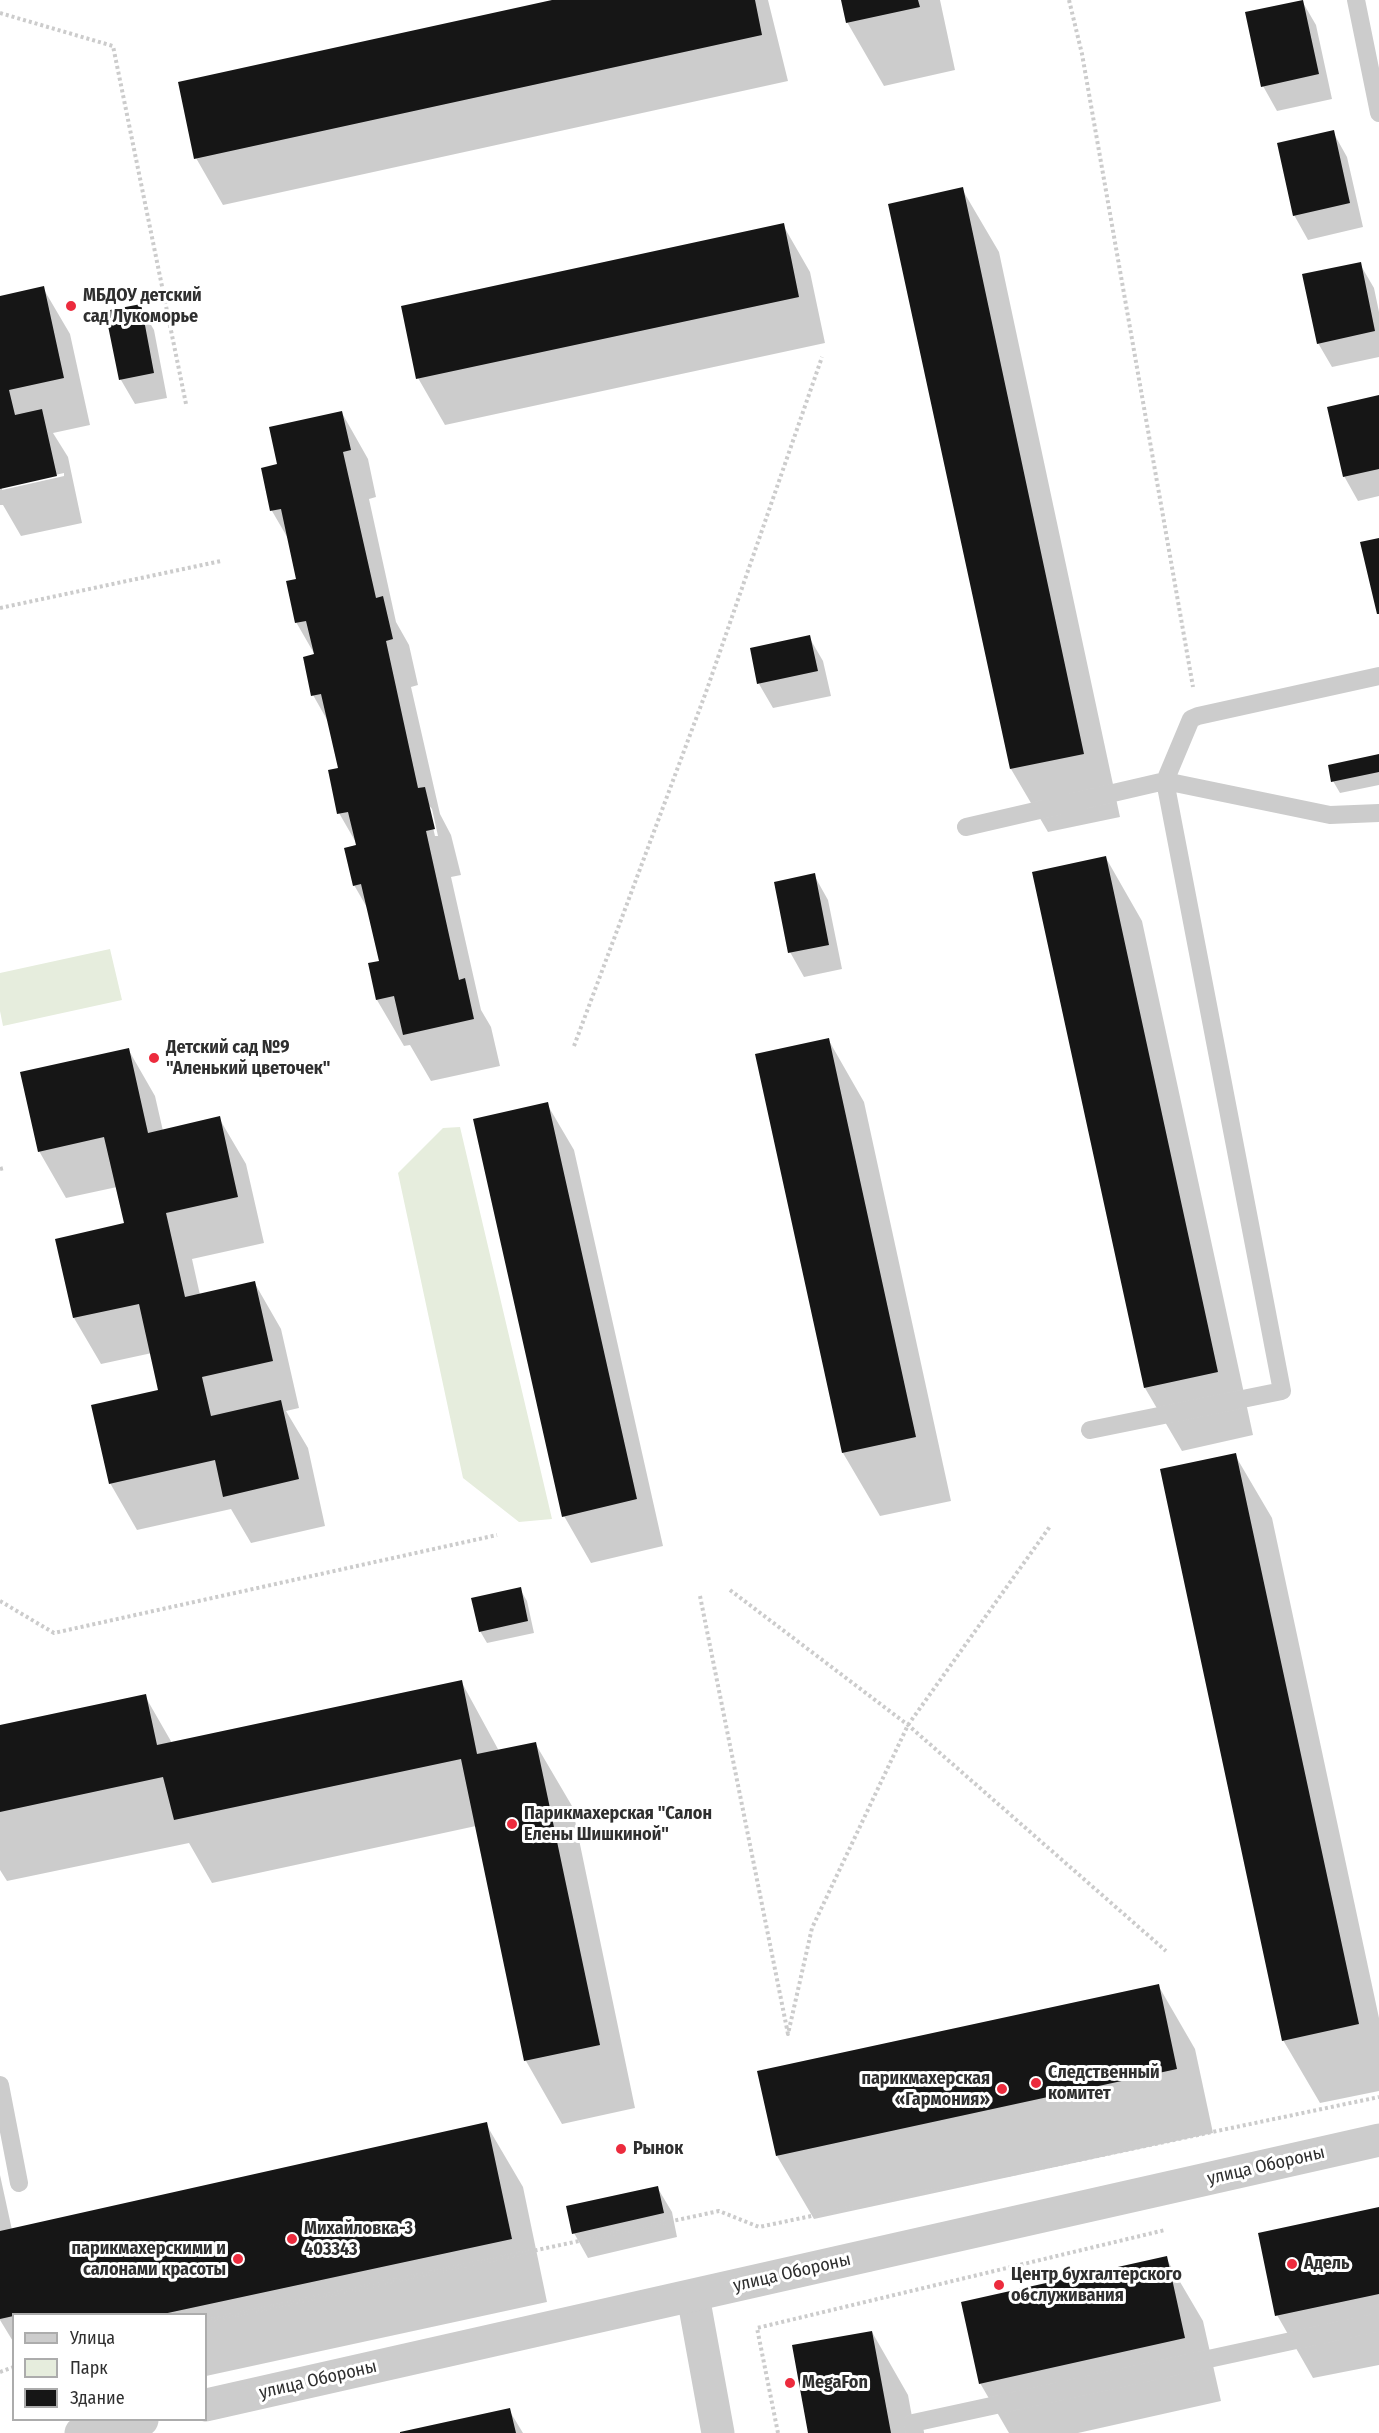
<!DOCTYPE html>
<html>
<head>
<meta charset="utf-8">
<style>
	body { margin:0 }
	#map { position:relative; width:1379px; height:2433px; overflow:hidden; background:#fff; font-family:"Fira Sans Condensed",sans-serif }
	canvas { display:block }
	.legend { position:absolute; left:12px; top:2313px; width:195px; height:108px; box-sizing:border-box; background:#fff; border:2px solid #acacac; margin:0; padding:8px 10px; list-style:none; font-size:18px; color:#2f2f2f }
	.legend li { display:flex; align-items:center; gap:12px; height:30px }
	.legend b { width:30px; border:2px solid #acacac }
</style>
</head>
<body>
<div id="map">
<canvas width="1379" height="2433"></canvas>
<ul class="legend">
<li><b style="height:8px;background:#ccc"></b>Улица</li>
<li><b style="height:16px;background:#e6eddd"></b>Парк</li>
<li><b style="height:16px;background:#161616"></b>Здание</li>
</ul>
</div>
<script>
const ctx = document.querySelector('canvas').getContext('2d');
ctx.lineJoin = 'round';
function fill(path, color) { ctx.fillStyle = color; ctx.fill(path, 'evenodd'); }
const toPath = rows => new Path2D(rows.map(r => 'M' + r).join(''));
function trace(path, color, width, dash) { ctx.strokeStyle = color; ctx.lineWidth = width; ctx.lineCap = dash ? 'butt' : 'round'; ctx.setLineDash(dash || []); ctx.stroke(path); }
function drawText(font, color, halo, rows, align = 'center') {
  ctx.font = font + ' "Fira Sans Condensed",sans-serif'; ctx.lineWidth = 6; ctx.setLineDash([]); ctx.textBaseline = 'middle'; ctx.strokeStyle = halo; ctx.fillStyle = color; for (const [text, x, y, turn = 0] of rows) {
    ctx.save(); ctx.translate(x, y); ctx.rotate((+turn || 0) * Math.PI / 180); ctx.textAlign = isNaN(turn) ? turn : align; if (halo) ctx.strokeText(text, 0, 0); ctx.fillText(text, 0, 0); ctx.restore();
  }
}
fill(toPath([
	[110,949,122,1000,3,1026,0,1011,0,973],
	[460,1127,552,1519,519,1522,463,1478,398,1173,443,1128]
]), '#e6eddd');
fill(toPath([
	[559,0,768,0,788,81,223,205,196,158],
	[843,0,940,0,955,70,884,86,847,22],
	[1302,1,1316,25,1332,99,1277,111,1263,86],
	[1333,132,1347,157,1363,227,1308,240,1294,215],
	[962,189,999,252,1120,817,1048,832,1011,769,890,205],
	[783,225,810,272,825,343,445,425,418,378],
	[1360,264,1374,288,1379,312,1379,357,1332,367,1318,343],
	[43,288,70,334,90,425,53,433,68,457,82,523,21,536,3,505,0,505,0,297],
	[64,473,64,476,2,490,2,487],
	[140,306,154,330,167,398,135,404,121,380,107,312],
	[1379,397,1379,496,1358,501,1344,476],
	[342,413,368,459,376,497,369,499,396,622,409,645,418,685,411,687,440,814,451,835,461,875,451,877,481,1010,491,1027,500,1066,431,1081,410,1045,404,1046,377,1000,381,962,369,911,354,885,358,846,339,813,340,769,330,725,313,695,315,655,296,622,298,580,290,542,272,511,262,469,279,465],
	[427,803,432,809,438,836,435,836],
	[809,637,823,661,831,696,773,708,759,684],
	[1379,756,1379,785,1340,793,1333,781],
	[1106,858,1142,921,1253,1435,1182,1451,1145,1388,1034,873],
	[814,875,828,900,842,969,804,977,790,952],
	[828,1039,864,1102,951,1501,880,1516,843,1453,757,1055],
	[128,1049,155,1096,163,1131,219,1118,246,1164,264,1243,192,1259,200,1295,254,1282,281,1329,299,1408,286,1411,308,1448,325,1526,251,1543,231,1509,137,1530,110,1483,160,1391,152,1353,101,1364,74,1318,57,1240,125,1224,117,1187,66,1198,39,1151],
	[547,1104,574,1150,663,1546,591,1563,564,1516],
	[1235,1455,1272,1518,1379,2018,1379,2091,1320,2103,1283,2040],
	[520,1589,527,1601,534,1633,487,1643,480,1631],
	[461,1681,499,1751,535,1743,572,1806,635,2108,562,2124,526,2061,476,1826,212,1883,189,1843,7,1881,0,1870,0,1727,145,1696,172,1743],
	[1158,1985,1195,2049,1213,2133,814,2219,777,2156],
	[486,2124,523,2187,547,2302,206,2376,206,2314,14,2314,14,2343,0,2320,0,2175,12,2230],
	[657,2187,672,2212,677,2237,588,2258,574,2233],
	[1379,2209,1379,2365,1313,2378,1277,2315],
	[1166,2258,1203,2321,1221,2401,1078,2433,1009,2433,980,2383],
	[872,2332,908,2395,915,2433,810,2433],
	[509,2410,523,2433,403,2433]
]), '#0003');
fill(toPath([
	[552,0,755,0,762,35,194,159,178,82],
	[841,0,918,0,920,7,846,23],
	[1303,0,1319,74,1261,87,1245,12],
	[1334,130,1350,203,1293,216,1277,143],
	[963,187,1084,754,1010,769,888,204],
	[784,223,799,297,416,379,401,306],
	[1361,262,1375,331,1317,344,1302,274],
	[44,286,64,378,9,390,15,415,42,409,57,476,0,489,0,296],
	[141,304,154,373,119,380,105,311],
	[1379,395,1379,469,1343,477,1327,407],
	[342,411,351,450,343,452,376,598,383,596,393,639,386,641,418,788,425,787,435,829,426,831,459,980,465,978,474,1019,403,1035,394,996,376,1000,368,963,379,961,361,884,353,886,344,848,356,845,348,812,337,814,328,770,338,768,321,694,311,696,303,657,314,654,306,621,295,623,286,581,296,579,281,509,270,511,261,468,277,464,269,427],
	[1379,538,1379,614,1377,614,1360,542],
	[810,635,818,671,757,684,750,648],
	[1379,754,1379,772,1331,782,1328,765],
	[1106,856,1218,1372,1144,1388,1032,872],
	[815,873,829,945,788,953,774,882],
	[829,1038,916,1437,842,1453,755,1054],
	[129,1048,148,1133,220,1116,238,1197,166,1213,185,1297,255,1281,273,1361,202,1377,211,1416,281,1400,299,1479,223,1497,215,1460,109,1484,91,1405,158,1390,139,1304,73,1318,55,1239,124,1223,104,1137,38,1152,20,1072],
	[548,1102,637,1499,562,1517,473,1119],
	[1236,1453,1359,2024,1282,2041,1160,1469],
	[521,1587,528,1621,479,1632,471,1598],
	[462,1680,477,1754,536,1742,600,2045,524,2061,461,1759,174,1820,163,1777,0,1812,0,1725,146,1694,157,1745],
	[1159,1984,1177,2069,776,2156,757,2071],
	[487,2122,512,2239,163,2314,27,2313,0,2319,0,2231],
	[658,2186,664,2213,572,2234,566,2206],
	[1379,2207,1379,2294,1275,2316,1258,2233],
	[1167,2256,1185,2338,979,2384,961,2302],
	[872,2331,891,2433,808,2433,792,2345],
	[510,2408,516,2433,400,2433,400,2432]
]), '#161616');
trace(toPath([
	[1069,0,1082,54,1193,687],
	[0,13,113,46,186,404],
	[0,608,221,561],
	[574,1046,706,692,822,357],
	[0,1169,4,1168],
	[730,1590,908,1725,1166,1951],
	[700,1596,788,2034,812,1928,908,1725,1051,1525],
	[0,1601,54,1633,497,1535],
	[206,2321,719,2211,759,2227,1379,2097],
	[0,2372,14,2367],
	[778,2433,757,2328,1165,2230]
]), '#ccc', 4, [3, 3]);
trace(toPath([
	[1356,0,1379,113],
	[966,827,1165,781,1191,719,1198,716,1379,676],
	[1090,1430,1282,1391,1165,781,1330,815,1379,813],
	[0,2085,19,2183],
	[915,2433,913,2423,1379,2322]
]), '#ccc', 18);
trace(toPath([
	[693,2296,718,2433]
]), '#ccc', 33);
trace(toPath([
	[206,2405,1379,2140],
	[81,2433,142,2420]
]), '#ccc', 33);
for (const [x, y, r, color] of [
	[71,306,6,"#ec2b3d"],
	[154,1058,6,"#ec2b3d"],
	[512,1824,6,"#ec2b3d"],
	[1036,2083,6,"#ec2b3d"],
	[1002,2089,6,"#ec2b3d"],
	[621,2149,6,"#ec2b3d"],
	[292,2239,6,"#ec2b3d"],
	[238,2259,6,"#ec2b3d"],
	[1292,2264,6,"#ec2b3d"],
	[999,2285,6,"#ec2b3d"],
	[790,2383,6,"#ec2b3d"]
]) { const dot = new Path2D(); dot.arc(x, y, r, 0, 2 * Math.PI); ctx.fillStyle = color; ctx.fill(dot); trace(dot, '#fff', 2); }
drawText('bold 18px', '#2f2f2f', '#fff', [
	["МБДОУ детский",83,296],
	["сад Лукоморье",83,317],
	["Детский сад №9",166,1048],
	["\"Аленький цветочек\"",166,1069],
	["Парикмахерская \"Салон",524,1814],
	["Елены Шишкиной\"",524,1835],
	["Следственный",1048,2073],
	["комитет",1048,2094],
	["парикмахерская",990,2079,"right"],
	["«Гармония»",990,2100,"right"],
	["Рынок",633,2149],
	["Михайловка-3",304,2229],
	["403343",304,2250],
	["парикмахерскими и",226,2249,"right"],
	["салонами красоты",226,2270,"right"],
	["Адель",1304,2264],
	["Центр бухгалтерского",1011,2275],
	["обслуживания",1011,2296],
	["MegaFon",802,2383]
], 'left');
drawText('18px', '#2f2f2f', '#fff', [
	["улица Обороны",1266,2166,-13],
	["улица Обороны",792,2273,-13],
	["улица Обороны",318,2380,-13]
]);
</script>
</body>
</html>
